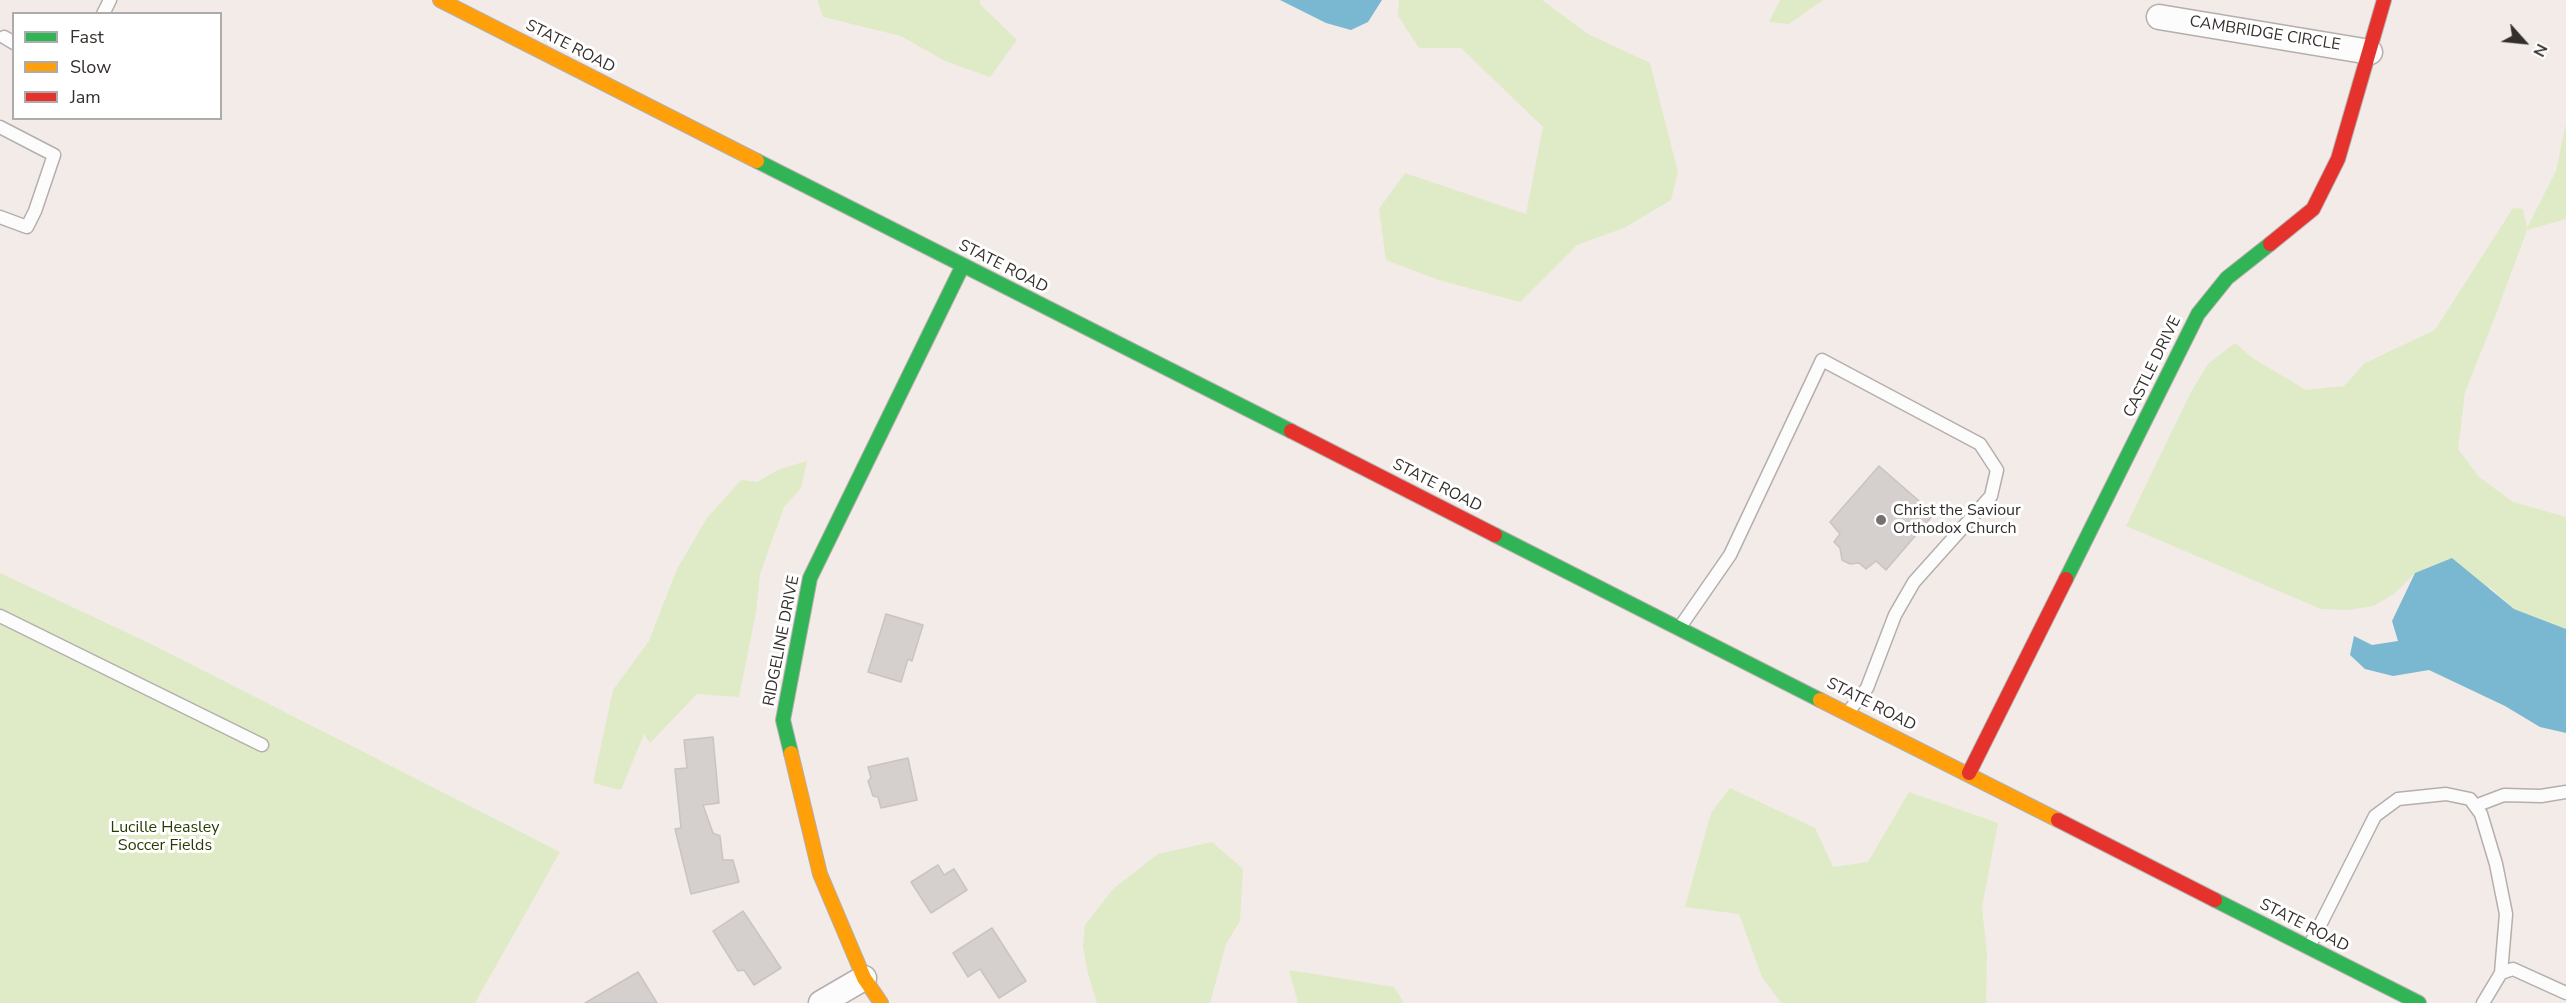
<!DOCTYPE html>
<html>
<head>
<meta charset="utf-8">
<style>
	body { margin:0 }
	#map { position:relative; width:2566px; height:1003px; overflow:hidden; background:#f2ebe8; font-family:"Nunito Sans",sans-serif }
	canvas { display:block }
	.legend { position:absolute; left:12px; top:12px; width:210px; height:108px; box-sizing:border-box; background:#fff; border:2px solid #aeacab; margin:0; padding:8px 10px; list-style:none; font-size:18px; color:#342f2c }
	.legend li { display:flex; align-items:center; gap:12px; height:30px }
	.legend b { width:30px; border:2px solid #aeacab }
	.north { position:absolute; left:2494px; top:12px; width:60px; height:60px; -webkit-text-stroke:4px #fff; paint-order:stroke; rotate:117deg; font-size:16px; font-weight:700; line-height:24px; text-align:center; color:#342f2c }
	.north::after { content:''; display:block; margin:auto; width:21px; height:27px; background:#342f2c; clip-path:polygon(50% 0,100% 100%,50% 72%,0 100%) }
</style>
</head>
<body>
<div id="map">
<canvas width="2566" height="1003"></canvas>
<ul class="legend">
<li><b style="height:8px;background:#30b455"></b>Fast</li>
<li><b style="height:8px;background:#ff9f0a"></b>Slow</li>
<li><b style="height:8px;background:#e5322d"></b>Jam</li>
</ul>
<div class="north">N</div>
</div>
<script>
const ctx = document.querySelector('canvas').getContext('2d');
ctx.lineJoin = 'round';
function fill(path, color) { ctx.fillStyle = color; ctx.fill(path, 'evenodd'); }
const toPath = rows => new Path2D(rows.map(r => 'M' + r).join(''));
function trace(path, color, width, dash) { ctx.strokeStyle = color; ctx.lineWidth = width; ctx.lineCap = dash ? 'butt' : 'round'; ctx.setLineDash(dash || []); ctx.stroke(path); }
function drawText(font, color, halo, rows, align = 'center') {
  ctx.font = font + ' "Nunito Sans",sans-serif'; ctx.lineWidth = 6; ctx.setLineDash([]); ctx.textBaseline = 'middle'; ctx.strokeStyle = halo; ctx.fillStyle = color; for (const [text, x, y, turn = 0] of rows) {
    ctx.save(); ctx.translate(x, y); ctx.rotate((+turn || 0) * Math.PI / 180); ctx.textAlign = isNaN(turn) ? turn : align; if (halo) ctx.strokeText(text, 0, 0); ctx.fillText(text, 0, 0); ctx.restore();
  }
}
fill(toPath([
	[817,0,980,0,980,4,1017,40,990,77,945,61,901,36,823,17],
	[1399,0,1542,0,1588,34,1650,63,1678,172,1671,200,1624,228,1577,245,1520,302,1439,280,1386,260,1379,209,1405,173,1526,214,1543,127,1461,48,1419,48,1398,16],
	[1780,0,1823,0,1789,24,1769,22],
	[2566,123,2566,219,2527,230,2493,322,2465,392,2458,449,2479,477,2513,502,2566,517,2566,629,2514,609,2491,588,2415,573,2394,594,2373,606,2348,610,2321,609,2126,526,2191,392,2208,364,2235,343,2254,359,2306,390,2344,386,2365,363,2435,330,2513,208,2523,209,2527,228,2556,171],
	[807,461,801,488,784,507,760,574,756,612,739,697,697,694,650,743,644,734,621,790,593,783,613,690,649,641,677,569,707,518,741,480,757,482,780,469],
	[0,573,153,645,560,852,475,1003,0,1003],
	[1730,788,1815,828,1833,867,1868,862,1909,792,1998,823,1982,907,1987,954,1986,1003,1781,1003,1762,977,1739,914,1685,907,1711,813],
	[1212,842,1243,869,1240,921,1226,944,1210,1003,1097,1003,1088,974,1083,946,1085,925,1113,889,1158,854],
	[1289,970,1394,987,1404,1003,1298,1003]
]), '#dfebc6');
fill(toPath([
	[1280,0,1382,0,1368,22,1351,30,1326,23],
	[2452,558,2514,609,2566,629,2566,733,2540,727,2505,706,2429,670,2393,676,2365,669,2350,655,2354,636,2372,645,2398,641,2392,621,2415,573]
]), '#7ab8d2');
const building = toPath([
	[1879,466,1934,514,1886,570,1876,561,1866,569,1859,563,1850,564,1842,560,1840,548,1834,542,1840,534,1830,522,1879,466],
	[886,614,923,625,912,661,908,659,901,682,868,672,886,614],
	[713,737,719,803,703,805,713,833,720,836,723,860,733,860,739,882,691,894,675,829,681,828,675,769,687,768,684,740,713,737],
	[908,758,917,800,881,808,878,797,873,796,868,781,871,778,868,767,908,758],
	[938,865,944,875,954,869,967,890,931,913,911,882,938,865],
	[743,911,781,968,754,985,744,970,738,971,713,931,743,911],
	[992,928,1026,981,999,998,980,969,968,977,953,953,992,928],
	[638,972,657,1003,585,1003,638,972]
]);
fill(building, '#d5d0ce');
trace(building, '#c9c3c2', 1.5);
const lane = toPath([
	[103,14,110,0],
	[4,37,14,43],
	[0,127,54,155,35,211,27,227,0,217],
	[0,616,262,745],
	[1680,627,1730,555,1822,360,1980,444,1997,470,1991,496,1914,582,1895,615,1867,688,1849,711],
	[2475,806,2504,795,2541,796,2566,792],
	[2310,945,2375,816,2398,799,2446,794,2470,799,2481,814,2496,864,2506,914,2501,973],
	[2483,1003,2501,973,2513,969,2566,993]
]);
const street = toPath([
	[2159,17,2370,52],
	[821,1003,864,978]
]);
const fast = toPath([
	[757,161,1291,431],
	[1495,535,1820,700],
	[2066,579,2198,314,2227,278,2270,244],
	[791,753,783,720,810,578,963,265],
	[2215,900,2419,1003]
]);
const slow = toPath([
	[440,0,757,161],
	[1820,700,2058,820],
	[791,753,820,874,864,978,881,1003]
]);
const jam = toPath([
	[2270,244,2313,209,2338,159,2384,0],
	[1291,431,1495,535],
	[1969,773,2066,579],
	[2058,820,2215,900]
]);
trace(lane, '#b4afad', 15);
trace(street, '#b4afad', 27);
trace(fast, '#b4afad', 16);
trace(slow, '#b4afad', 16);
trace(jam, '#b4afad', 16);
trace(lane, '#fdfcfc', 12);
trace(street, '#fdfcfc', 24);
trace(fast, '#30b455', 14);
trace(slow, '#ff9f0a', 14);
trace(jam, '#e5322d', 14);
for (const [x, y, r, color] of [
	[1881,520,6,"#76716e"]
]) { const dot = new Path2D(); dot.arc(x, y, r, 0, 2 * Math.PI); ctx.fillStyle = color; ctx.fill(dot); trace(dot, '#fff', 2); }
drawText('16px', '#342f2c', '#fff', [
	["CAMBRIDGE CIRCLE",2265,34,9],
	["STATE ROAD",570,47,27],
	["STATE ROAD",1003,267,27],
	["CASTLE DRIVE",2153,367,-64],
	["STATE ROAD",1437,486,27],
	["RIDGELINE DRIVE",782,641,-79],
	["STATE ROAD",1871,705,27],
	["STATE ROAD",2304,926,27]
]);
drawText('16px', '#342f2c', '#fff', [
	["Christ the Saviour",1893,511],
	["Orthodox Church",1893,529]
], 'left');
drawText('16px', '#293b03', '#fff', [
	["Lucille Heasley",165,828],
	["Soccer Fields",165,846]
]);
</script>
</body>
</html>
